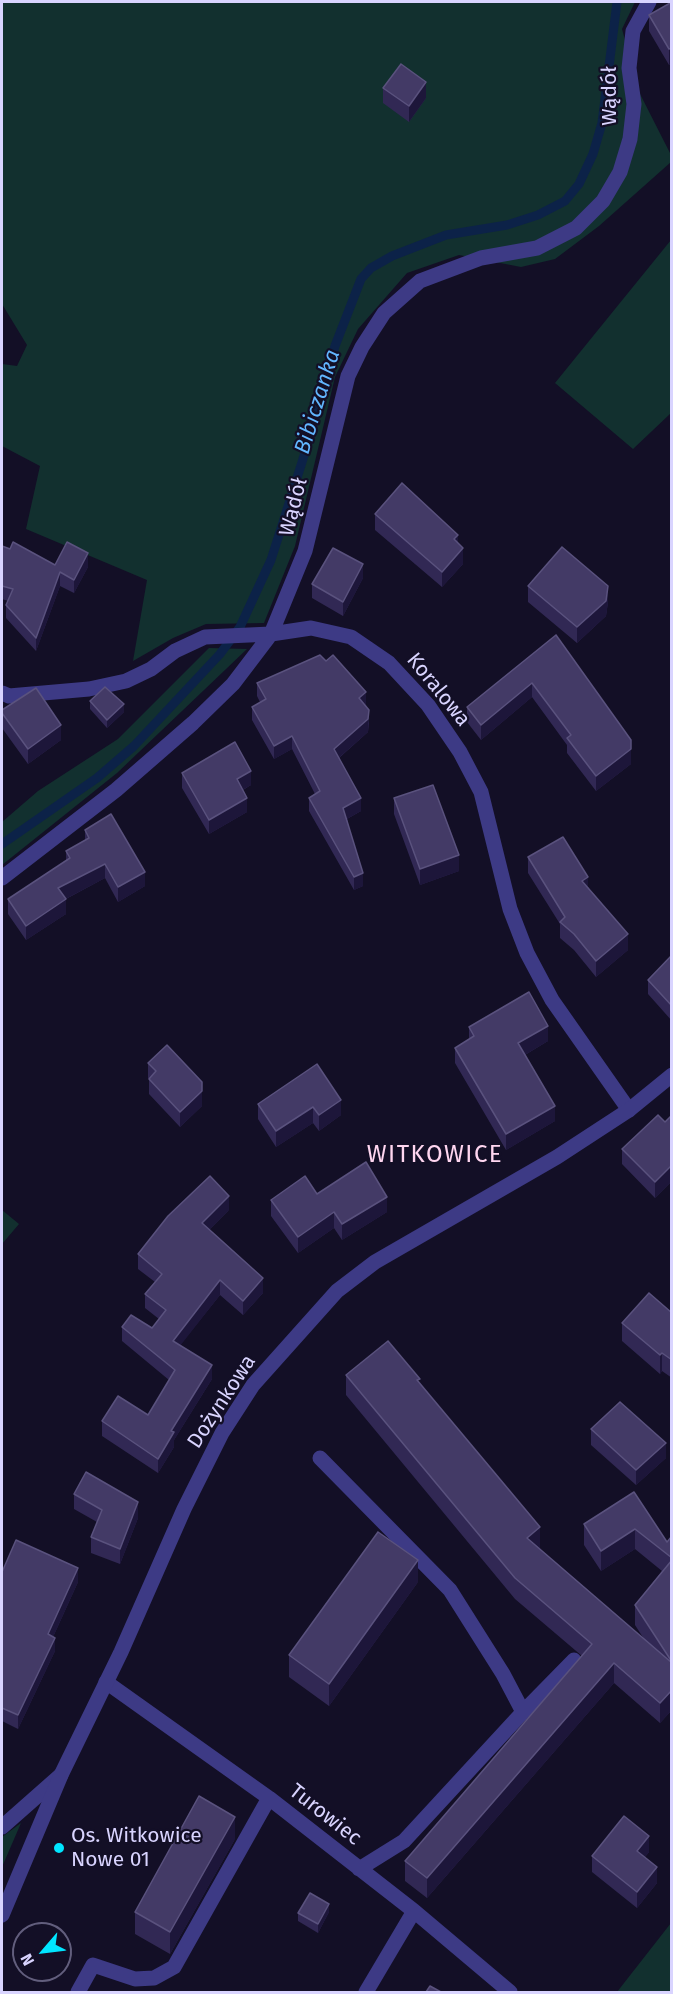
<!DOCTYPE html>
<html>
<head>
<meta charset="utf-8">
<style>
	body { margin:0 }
	#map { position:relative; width:673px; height:1994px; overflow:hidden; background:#130f26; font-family:"Fira Sans",sans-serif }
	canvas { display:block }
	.frame { position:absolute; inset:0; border:3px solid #d9d4ff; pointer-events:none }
	.north { position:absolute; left:12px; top:1922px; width:60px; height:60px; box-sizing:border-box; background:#130f26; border:2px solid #625e7d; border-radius:50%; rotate:242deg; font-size:16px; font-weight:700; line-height:24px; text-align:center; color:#d9d4ff }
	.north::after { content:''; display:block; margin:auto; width:21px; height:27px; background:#00e5ff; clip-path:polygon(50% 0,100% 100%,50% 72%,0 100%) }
</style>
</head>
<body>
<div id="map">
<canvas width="673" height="1994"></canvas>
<div class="frame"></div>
<div class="north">N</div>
</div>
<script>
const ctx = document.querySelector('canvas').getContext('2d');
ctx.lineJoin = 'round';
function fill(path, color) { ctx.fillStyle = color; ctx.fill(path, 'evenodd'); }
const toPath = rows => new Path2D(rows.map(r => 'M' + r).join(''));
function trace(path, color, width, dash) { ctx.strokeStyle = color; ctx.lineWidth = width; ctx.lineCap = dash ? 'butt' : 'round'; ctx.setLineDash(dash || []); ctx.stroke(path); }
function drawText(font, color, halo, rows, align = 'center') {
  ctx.font = font + ' "Fira Sans",sans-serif'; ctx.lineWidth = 4.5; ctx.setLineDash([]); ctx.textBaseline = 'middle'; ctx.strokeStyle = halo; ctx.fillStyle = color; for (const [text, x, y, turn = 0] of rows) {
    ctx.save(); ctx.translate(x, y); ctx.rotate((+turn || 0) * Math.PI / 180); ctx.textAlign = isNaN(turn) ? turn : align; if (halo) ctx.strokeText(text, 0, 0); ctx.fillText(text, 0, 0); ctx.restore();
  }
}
fill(toPath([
	[2,2,635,2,622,29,639,92,671,155,671,162,599,226,555,259,521,267,459,255,407,273,358,329,335,377,295,546,264,623,206,624,173,638,133,661,147,580,26,529,40,466,2,446,2,364,17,366,27,345,2,304],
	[671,240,671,413,633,449,555,383],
	[209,648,247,649,117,773,2,865,2,822,38,791,118,739],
	[2,1210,19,1224,2,1244],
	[21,1823,2,1867,2,1837],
	[671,1923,671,1992,617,1992]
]), '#12302f');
trace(toPath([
	[2,844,97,778,134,746,220,654,240,627,271,560,309,440,335,346,361,279,371,268,392,256,446,235,507,225,538,215,565,201,579,184,593,154,602,123,617,2]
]), '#0c2248', 9);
trace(toPath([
	[2,693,9,696,89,689,126,681,151,669,175,651,205,637,271,634,311,628,351,637,389,663,428,705,460,752,481,792,510,909,527,953,552,1000,629,1110],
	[2,878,116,790,193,723,233,684,271,634,305,551,348,376,362,347,384,313,420,281,481,258,537,248,576,228,603,201,620,172,630,139,634,104,629,68,633,31,649,2],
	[320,1458,450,1590,503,1674,523,1712,404,1841,359,1869],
	[106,1682,269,1798,414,1911,510,1992],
	[523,1712,574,1660],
	[2,1827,61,1775],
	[78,1992,93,1965,135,1979,154,1978,174,1967,269,1798],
	[366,1992,414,1911]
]), '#3d3a85', 15);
trace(toPath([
	[2,1915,61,1775,121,1652,184,1509,222,1433,253,1385,337,1291,375,1262,557,1157,629,1110,672,1075]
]), '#3d3a85', 15);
fill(toPath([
	[672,2,672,63,669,65,649,31,649,15],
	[383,88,426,98,409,122,383,103],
	[375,514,458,543,463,564,442,587,375,530],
	[2,546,55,565,88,567,74,593,60,586,36,651,6,618,6,605,8,601,2,599],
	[363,578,343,616,312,598,312,584],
	[528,586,608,602,606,616,577,643,528,602],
	[556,635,631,764,596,791,567,753,567,745,532,697,481,740,467,722,467,707],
	[257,683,366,705,369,723,368,732,339,758,361,811,347,819,363,886,354,890,309,811,309,798,315,794,292,749,274,759,252,720,252,707,260,702,257,696],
	[90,701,124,712,107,728,90,709],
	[2,710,61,740,28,764,2,728],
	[182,773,251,785,243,790,247,812,209,834,182,788],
	[394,798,459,871,420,885,394,814],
	[85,830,145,886,118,902,105,878,66,899,66,914,26,940,8,914,8,899,66,861,66,851,85,840],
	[528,857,588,887,628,950,596,977,574,950,560,938,560,924,528,873],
	[672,955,672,1021,648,994,648,980],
	[469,1027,548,1041,525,1055,555,1121,506,1150,455,1063,455,1048,469,1039],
	[148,1063,202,1106,180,1127,149,1094,149,1079,148,1078],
	[317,1064,341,1115,319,1131,313,1123,276,1147,258,1119,258,1104],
	[672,1115,672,1181,655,1198,622,1164,622,1149,665,1122],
	[317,1194,387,1212,342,1240,334,1228,298,1253,271,1216,271,1200],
	[229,1210,209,1230,263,1293,243,1315,220,1295,180,1345,212,1379,174,1440,174,1447,158,1473,102,1436,102,1421,148,1415,169,1380,122,1341,122,1327,152,1328,159,1319,145,1308,145,1294,155,1282,138,1269,138,1254],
	[672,1313,672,1378,662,1371,660,1374,622,1341,622,1323],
	[346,1375,420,1383,540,1548,539,1548,644,1639,635,1625,635,1605,662,1571,635,1549,601,1571,584,1545,584,1524,634,1492,667,1542,672,1536,672,1710,660,1723,614,1683,427,1898,405,1881,405,1861,582,1656,515,1599,346,1395],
	[591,1429,666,1458,636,1485,591,1445],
	[74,1494,138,1518,120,1564,91,1553,91,1537,97,1522,74,1509],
	[2,1572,78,1582,53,1637,55,1651,18,1729,2,1721],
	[418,1582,329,1706,289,1677,289,1655],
	[235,1839,170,1954,135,1934,135,1912],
	[649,1852,645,1857,657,1883,637,1908,592,1872,592,1856],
	[329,1912,318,1933,298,1921,298,1913]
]), '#312854');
fill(toPath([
	[672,48,672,63,669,65,669,49],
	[426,82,426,98,409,122,409,106],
	[458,535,458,550,454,539],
	[463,548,463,564,442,587,442,572],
	[88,553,88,567,74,593,74,580],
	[363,564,363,578,343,616,343,602],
	[60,572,60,586,36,651,36,638],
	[608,586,608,602,606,616,577,643,577,627],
	[532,683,532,697,481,740,481,725],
	[366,692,366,705,359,711,359,698],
	[124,704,124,712,107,728,107,720],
	[369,710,368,732,334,762,334,749],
	[61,725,61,740,28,764,28,749],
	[292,736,292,749,274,759,274,746],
	[631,749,631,764,596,791,596,776],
	[251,771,251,785,237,793,237,779],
	[247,798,247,812,209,834,209,820],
	[361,798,361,811,343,821,343,808],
	[459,855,459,871,420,885,420,869],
	[105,864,105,878,58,903,58,888],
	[145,872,145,886,118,902,118,887],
	[363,873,363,886,354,890,354,877],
	[588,877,588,893,582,881],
	[66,899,66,914,26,940,26,926],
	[628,934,628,950,596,977,596,961],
	[548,1026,548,1041,518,1059,518,1043],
	[202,1091,202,1106,180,1127,180,1112],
	[341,1100,341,1115,319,1131,319,1115],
	[555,1106,555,1121,506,1150,506,1134],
	[313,1107,313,1123,276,1147,276,1131],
	[672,1165,672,1181,655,1198,655,1182],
	[229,1196,229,1210,202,1237,202,1223],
	[387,1197,387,1212,342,1240,342,1224],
	[334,1212,334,1228,298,1253,298,1237],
	[263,1278,263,1293,243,1315,243,1301],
	[220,1280,220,1295,173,1355,173,1341],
	[662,1353,662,1371,660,1374,660,1355],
	[212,1365,212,1379,174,1440,174,1447,158,1473,158,1459,171,1431],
	[666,1443,666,1458,636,1485,636,1470],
	[138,1502,138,1518,120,1564,120,1549],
	[540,1527,540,1548,527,1558,527,1538],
	[635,1529,635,1549,601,1571,601,1551],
	[418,1560,418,1582,329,1706,329,1684],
	[78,1568,78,1582,48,1648,48,1634],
	[55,1638,55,1651,18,1729,18,1715],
	[614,1663,614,1683,427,1898,427,1878],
	[672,1690,672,1710,660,1723,660,1703],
	[235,1817,235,1839,170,1954,170,1932],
	[649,1836,649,1852,637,1867,637,1851],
	[657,1867,657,1883,637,1908,637,1892],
	[329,1904,329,1912,318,1933,318,1924]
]), '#1d163a');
const building = toPath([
	[672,2,672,48,669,49,649,15,672,2],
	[401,64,426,82,409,106,383,88,401,64],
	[402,483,458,535,454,539,463,548,442,572,375,514,402,483],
	[13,542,55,565,67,542,88,553,74,580,60,572,36,638,6,605,13,589,2,586,2,546,10,549,13,542],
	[562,547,608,586,606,601,577,627,528,586,562,547],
	[333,548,363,564,343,602,312,584,333,548],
	[556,635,631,740,631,749,596,776,567,738,571,735,532,683,481,725,467,707,556,635],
	[320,655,326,661,333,655,366,692,359,698,369,710,368,719,334,749,361,798,343,808,363,873,354,877,309,798,320,791,292,736,274,746,252,707,266,699,257,683,320,655],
	[105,687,124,704,107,720,90,701,105,687],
	[36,688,61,725,28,749,2,713,2,710,36,688],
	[235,742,251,771,237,779,247,798,209,820,182,773,235,742],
	[433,785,459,855,420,869,394,798,433,785],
	[111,814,145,872,118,887,105,864,58,888,66,899,26,926,8,899,70,858,66,851,89,838,85,830,111,814],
	[563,837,588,877,582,881,628,934,596,961,574,934,560,922,565,917,528,857,563,837],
	[672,955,672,1006,648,980,672,955],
	[529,992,548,1026,518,1043,555,1106,506,1134,455,1048,474,1036,469,1027,529,992],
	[167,1045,202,1082,202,1091,180,1112,149,1079,156,1071,148,1063,167,1045],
	[317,1064,341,1100,319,1115,313,1107,276,1131,258,1104,317,1064],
	[658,1115,665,1122,672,1115,672,1165,655,1182,622,1149,658,1115],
	[366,1162,387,1197,342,1224,334,1212,298,1237,271,1200,305,1176,317,1194,366,1162],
	[210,1176,229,1196,202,1223,263,1278,243,1301,220,1280,173,1341,212,1365,171,1431,174,1432,158,1459,102,1421,118,1396,148,1415,175,1370,122,1327,131,1315,152,1328,166,1310,145,1294,162,1274,138,1254,168,1216,210,1176],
	[649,1293,672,1313,672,1360,662,1353,660,1355,622,1323,649,1293],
	[388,1341,420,1379,417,1380,540,1527,527,1538,672,1663,672,1690,660,1703,614,1663,427,1878,405,1861,592,1644,515,1578,346,1375,388,1341],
	[620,1402,666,1443,636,1470,591,1429,620,1402],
	[86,1472,138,1502,120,1549,91,1537,102,1510,74,1494,86,1472],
	[634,1492,667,1542,672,1536,672,1558,635,1529,601,1551,584,1524,634,1492],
	[378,1532,418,1560,329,1684,289,1655,378,1532],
	[16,1540,78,1568,48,1634,55,1638,18,1715,2,1708,2,1572,16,1540],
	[672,1560,672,1662,635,1605,672,1560],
	[199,1796,235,1817,170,1932,135,1912,199,1796],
	[624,1816,649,1836,637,1851,657,1867,637,1892,592,1856,624,1816],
	[310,1893,329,1904,318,1924,298,1913,310,1893],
	[430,1986,441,1992,426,1992,430,1986]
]);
fill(building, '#433a66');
trace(building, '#5a527e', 1.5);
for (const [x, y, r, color] of [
	[59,1848,6,"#00e5ff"]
]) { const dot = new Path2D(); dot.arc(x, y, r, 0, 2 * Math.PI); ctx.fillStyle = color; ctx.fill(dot); trace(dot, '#130f26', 2); }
drawText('21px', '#d9d4ff', '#130f26', [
	["Wądół",610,96,-90],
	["Wądół",294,507,-76],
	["Koralowa",438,690,51],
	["Dożynkowa",222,1402,-57],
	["Turowiec",325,1815,38]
]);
drawText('21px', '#d9d4ff', '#130f26', [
	["Os. Witkowice",71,1836],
	["Nowe 01",71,1860]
], 'left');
drawText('italic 22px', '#62b6ff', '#130f26', [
	["Bibiczanka",318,402,-73]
]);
ctx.letterSpacing = '1.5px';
drawText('24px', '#ffd6f0', '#130f26', [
	["WITKOWICE",435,1155]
]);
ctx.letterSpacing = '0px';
</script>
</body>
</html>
